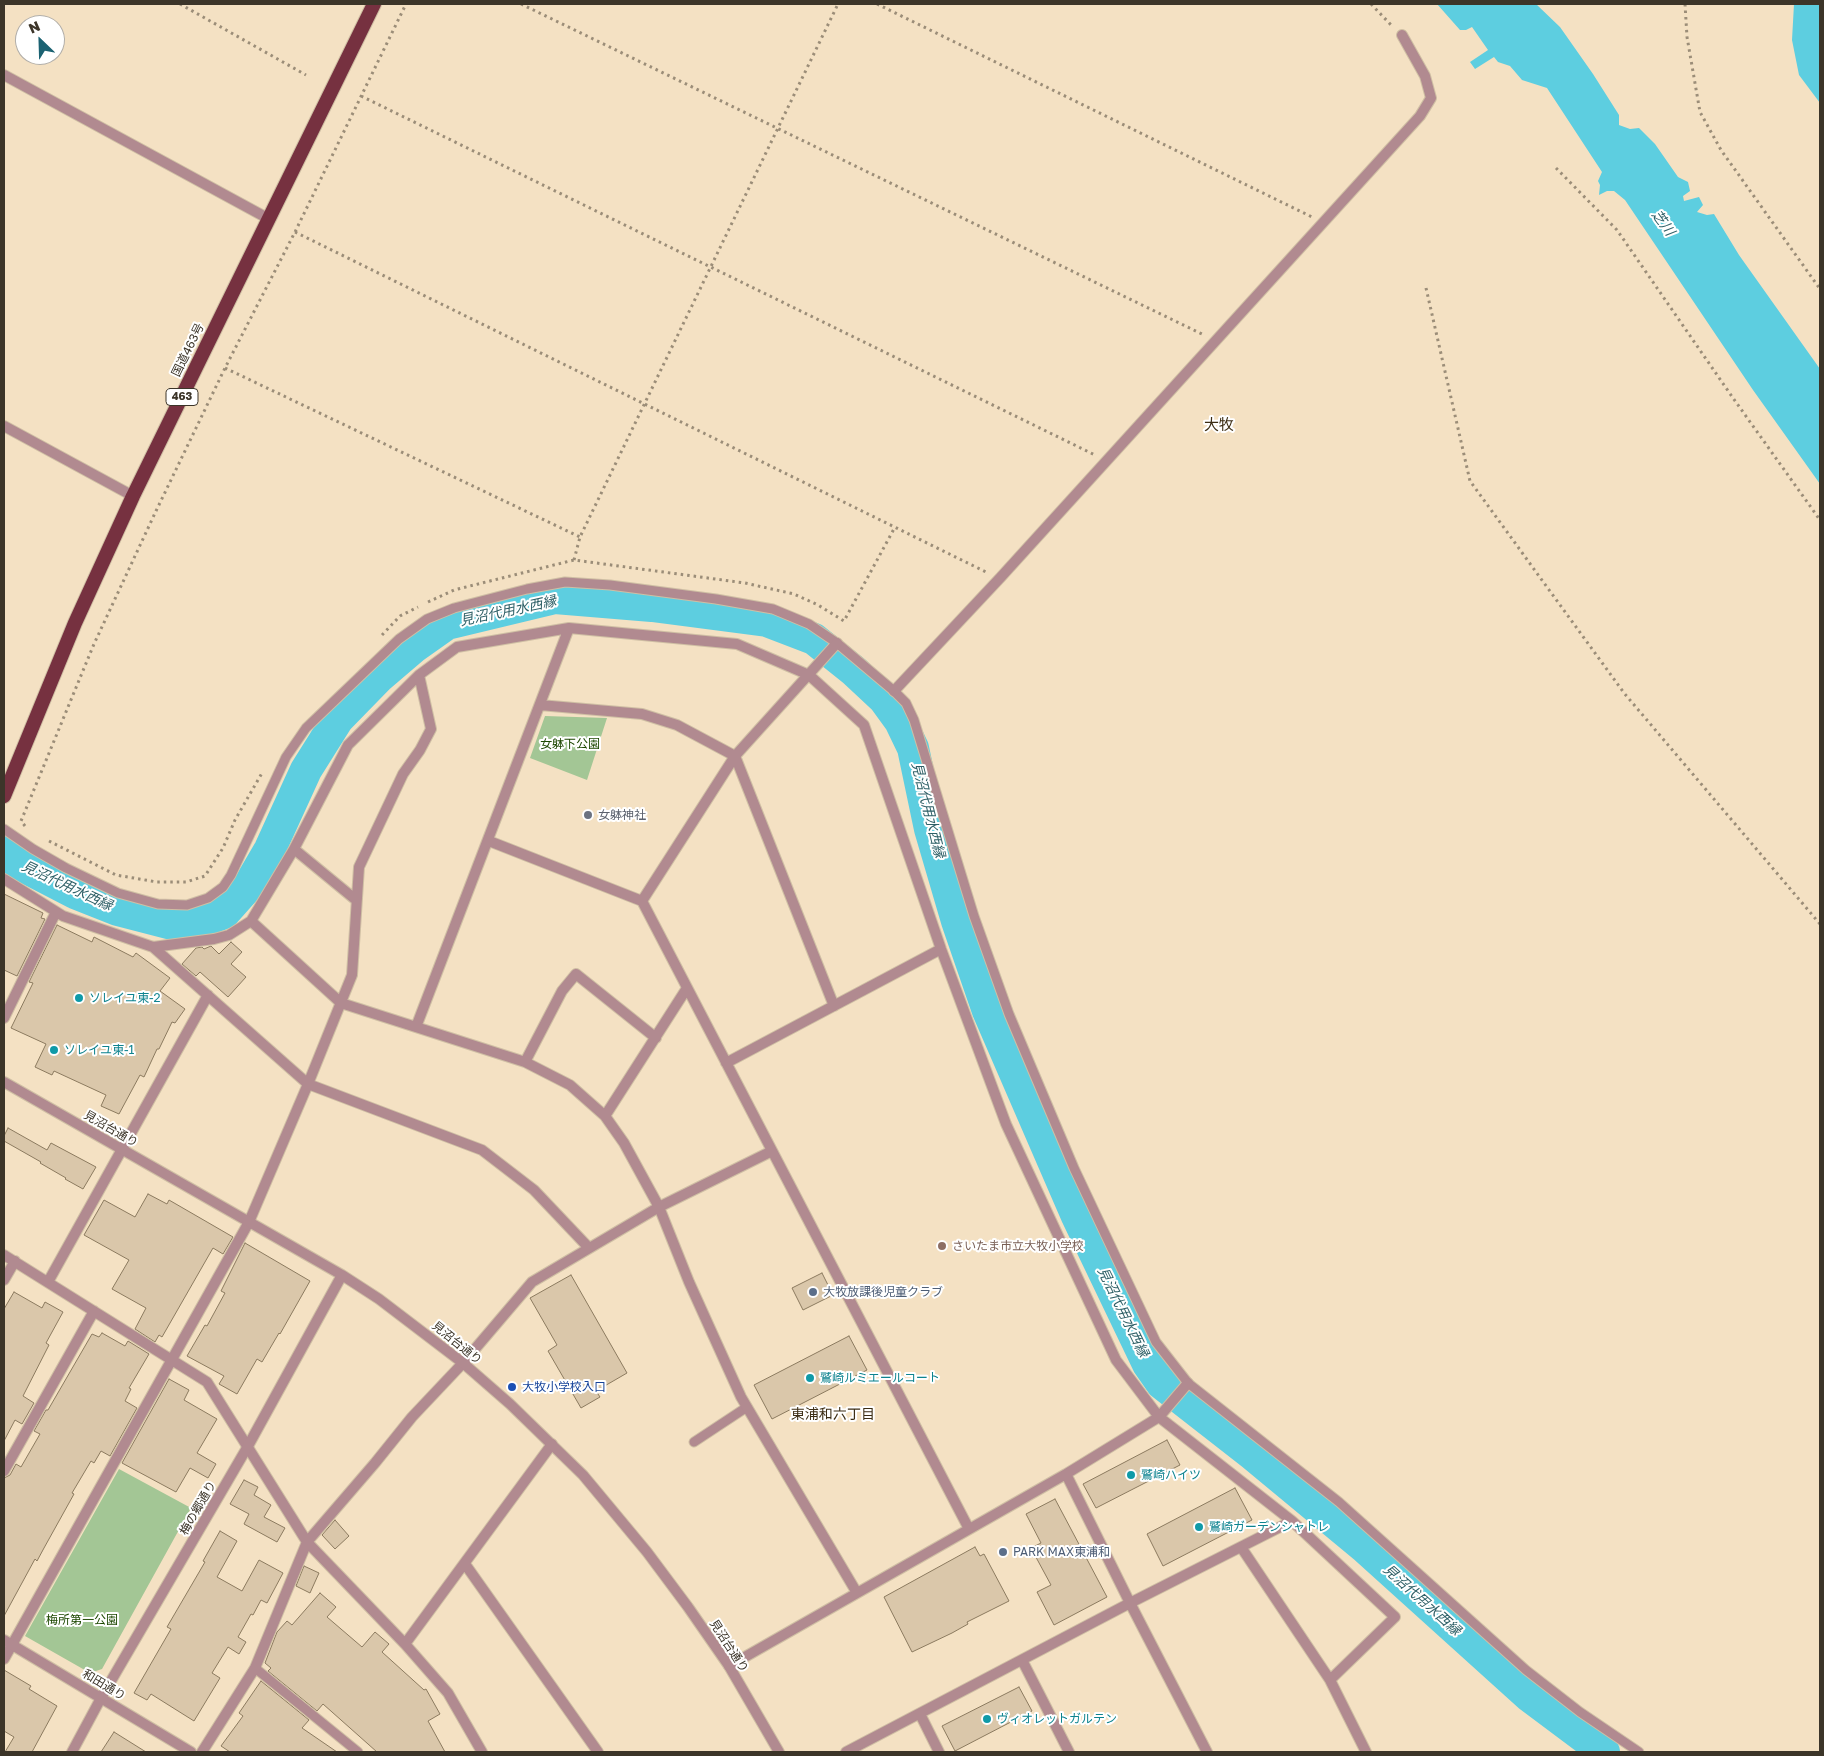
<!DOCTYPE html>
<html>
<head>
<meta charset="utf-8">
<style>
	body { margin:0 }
	#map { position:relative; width:1824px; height:1756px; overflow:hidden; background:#f4e1c3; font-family:"Golos Text",sans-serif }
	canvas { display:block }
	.frame { position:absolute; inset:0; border:5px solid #3c3529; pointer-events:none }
	.north { position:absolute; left:15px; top:15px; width:50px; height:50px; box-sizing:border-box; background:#fff; border:1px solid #b1aea9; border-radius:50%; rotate:336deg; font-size:14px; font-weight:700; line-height:20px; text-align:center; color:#3c3529 }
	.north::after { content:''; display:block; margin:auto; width:18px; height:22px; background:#1b6272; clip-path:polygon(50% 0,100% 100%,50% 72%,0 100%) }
</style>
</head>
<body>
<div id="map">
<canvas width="1824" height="1756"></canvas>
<div class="frame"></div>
<div class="north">N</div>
</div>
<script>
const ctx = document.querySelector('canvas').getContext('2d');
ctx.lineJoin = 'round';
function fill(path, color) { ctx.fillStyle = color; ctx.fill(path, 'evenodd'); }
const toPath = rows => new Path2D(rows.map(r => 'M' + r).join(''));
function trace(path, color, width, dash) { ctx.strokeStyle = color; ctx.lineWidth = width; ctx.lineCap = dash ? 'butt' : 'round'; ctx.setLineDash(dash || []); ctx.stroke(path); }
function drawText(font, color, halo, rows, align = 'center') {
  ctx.font = font + ' "Golos Text","Noto Sans JP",sans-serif'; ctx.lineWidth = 4; ctx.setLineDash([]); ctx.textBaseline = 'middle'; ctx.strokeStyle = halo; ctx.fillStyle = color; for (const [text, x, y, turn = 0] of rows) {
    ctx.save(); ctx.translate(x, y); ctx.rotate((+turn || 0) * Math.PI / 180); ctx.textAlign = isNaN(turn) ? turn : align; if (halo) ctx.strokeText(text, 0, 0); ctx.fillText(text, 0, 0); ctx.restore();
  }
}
fill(toPath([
	[545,716,607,718,587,780,530,758],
	[119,1469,191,1508,102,1669,90,1673,25,1636]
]), '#a3c695');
fill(toPath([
	[1437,4,1536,4,1560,27,1593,74,1619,115,1619,125,1630,129,1639,128,1655,144,1678,177,1688,182,1690,191,1683,196,1684,201,1699,197,1703,205,1697,212,1707,215,1714,214,1739,255,1820,369,1820,484,1753,390,1625,200,1614,191,1607,191,1599,195,1600,185,1598,181,1602,172,1547,88,1522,80,1510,66,1498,62,1494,57,1475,69,1470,62,1488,50,1472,27,1466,30,1460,30],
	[1794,4,1820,4,1820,103,1799,75,1792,40]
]), '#5dcee0');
trace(toPath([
	[4,852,19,864,75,893,118,910,172,924,198,923,224,913,249,885,270,849,306,770,338,719,379,677,413,648,447,624,555,598,652,606,767,621,814,639,854,671,884,699,900,721,913,748,930,829,957,921,988,1011,1076,1214,1148,1364,1162,1384,1253,1455,1364,1547,1529,1696,1604,1752]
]), '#5dcee0', 32);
const building = toPath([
	[4,894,43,913,41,918,45,919,17,976,4,970,4,894],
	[57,925,92,942,94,937,133,957,136,953,170,978,160,991,185,1009,175,1023,172,1022,159,1049,157,1049,144,1077,140,1075,119,1114,101,1106,106,1095,54,1071,52,1075,35,1067,46,1044,11,1028,33,983,29,982,57,925],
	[231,942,242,952,231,964,246,977,228,997,200,972,196,976,182,964,196,948,202,947,204,949,211,946,219,954,231,942],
	[8,1128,47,1150,51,1143,96,1167,83,1189,65,1179,66,1178,40,1163,41,1162,4,1141,4,1136,8,1128],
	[148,1194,167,1204,169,1200,233,1237,223,1254,213,1248,162,1337,159,1335,155,1342,135,1329,146,1308,112,1289,129,1260,84,1235,104,1200,135,1217,148,1194],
	[245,1243,310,1281,280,1334,279,1333,262,1362,257,1359,237,1394,219,1384,224,1376,187,1356,205,1325,207,1326,225,1293,221,1291,245,1243],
	[822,1273,833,1295,803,1310,792,1288,822,1273],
	[571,1275,627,1373,596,1391,600,1397,581,1408,548,1351,557,1345,530,1298,571,1275],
	[14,1292,42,1308,45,1302,63,1312,46,1343,49,1345,23,1396,34,1403,22,1424,15,1420,4,1441,4,1309,14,1292],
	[102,1333,125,1346,128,1341,149,1354,129,1388,131,1389,125,1401,137,1408,110,1456,101,1451,94,1463,91,1461,72,1493,74,1494,44,1548,37,1561,35,1559,4,1616,4,1478,10,1475,16,1464,21,1467,40,1434,34,1431,46,1410,48,1410,92,1334,99,1337,102,1333],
	[849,1336,867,1370,772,1419,754,1385,849,1336],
	[169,1379,189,1390,184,1400,217,1419,197,1453,216,1464,208,1478,190,1468,176,1492,122,1463,169,1379],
	[1167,1440,1180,1465,1096,1508,1083,1484,1167,1440],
	[244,1480,258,1487,254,1495,271,1505,264,1517,285,1528,277,1542,244,1524,249,1514,230,1504,244,1480],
	[1235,1488,1252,1520,1163,1566,1147,1534,1235,1488],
	[1055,1499,1107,1597,1054,1625,1037,1592,1051,1585,1031,1548,1041,1543,1026,1514,1055,1499],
	[335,1520,349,1536,335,1549,322,1535,335,1520],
	[220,1531,237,1541,217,1577,242,1591,259,1560,283,1573,267,1603,261,1600,253,1615,251,1614,238,1637,246,1642,239,1654,228,1647,212,1673,220,1678,194,1721,151,1694,147,1700,134,1693,171,1629,167,1627,205,1562,203,1561,220,1531],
	[975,1547,980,1556,984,1554,1009,1601,967,1622,968,1624,952,1633,912,1652,884,1597,975,1547],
	[304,1566,319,1573,310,1593,296,1586,304,1566],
	[320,1593,336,1607,327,1617,362,1647,375,1632,389,1644,382,1652,424,1690,426,1689,440,1714,428,1721,445,1752,377,1752,323,1704,317,1711,268,1671,271,1668,265,1663,277,1632,287,1621,292,1625,320,1593],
	[4,1670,31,1686,29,1689,57,1706,32,1752,5,1752,14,1737,4,1731,4,1670],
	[261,1681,309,1720,302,1728,337,1752,230,1752,221,1746,243,1716,239,1713,261,1681],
	[1019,1687,1032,1711,955,1751,942,1726,1019,1687],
	[114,1732,146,1752,101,1752,114,1732]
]);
fill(building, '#dac7aa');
trace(building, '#8b7a5f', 1);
const service = toPath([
	[4,829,33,849,66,868,118,893,158,904,187,905,208,898,223,887,231,875,286,757,306,728,399,639,427,619,454,608,527,589,565,582,610,585,716,599,773,609,809,624,837,643,894,691,906,703,914,720,974,916,1009,1014,1074,1168,1156,1342,1188,1383,1339,1502,1526,1670,1580,1712,1639,1752],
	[694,1442,747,1407],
	[255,1668,358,1752]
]);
const minor = toPath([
	[4,75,269,219],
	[4,426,133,496],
	[894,691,1000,578,1420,116,1431,98,1425,76,1402,35],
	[540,705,642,714,677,725,735,756,834,1006],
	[489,841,642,901,969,1529],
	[294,849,356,900],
	[4,879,63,916,153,947,214,939,229,935,251,921,294,849,348,745,419,675,457,647,569,628,737,644,809,675,864,725,941,949,1006,1124,1116,1360,1159,1417,1292,1521,1395,1617,1330,1680],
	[642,901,735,756,837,643],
	[251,921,341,1003,525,1062,570,1085,605,1116,624,1143,659,1207,689,1282,741,1397,857,1593],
	[153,947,308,1084,482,1150,534,1190,589,1248],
	[4,1018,56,912],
	[416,1027,569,628],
	[525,1062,562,991,576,974,656,1038],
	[726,1063,941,949],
	[605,1116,687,988],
	[4,1255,207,1382,307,1542,405,1644,448,1693,482,1752],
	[4,1280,15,1261],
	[48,1282,208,995],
	[4,1471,94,1311],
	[1066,1474,1130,1603,1207,1752],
	[1241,1547,1330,1680,1366,1752],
	[465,1564,598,1752],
	[405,1644,552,1444],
	[4,1659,249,1222,308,1084,352,975,359,867,403,774,420,750,431,729,419,675],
	[1022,1660,1069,1752],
	[729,1666,1066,1474,1159,1417,1188,1383],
	[920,1714,939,1752],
	[202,1752,255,1668,307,1542,375,1463,412,1417,463,1363,532,1282,659,1207,772,1151],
	[846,1752,1130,1603,1292,1521]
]);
const tertiary = toPath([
	[4,1082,342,1275,379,1299,463,1363,510,1404,583,1475,647,1552,688,1607,729,1666,779,1752],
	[4,1640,191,1752],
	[72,1752,101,1698,248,1446,342,1275]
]);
const trunk = toPath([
	[4,796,75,623,133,496,374,4]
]);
trace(service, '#cfbfa4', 11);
trace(minor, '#cfbfa4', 12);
trace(tertiary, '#cfbfa4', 12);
trace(trunk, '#cfbfa4', 16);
trace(toPath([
	[180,4,306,75],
	[521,4,1204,335],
	[877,4,1312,217],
	[1371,4,1393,27],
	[1685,4,1687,37,1700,112,1721,150,1820,289],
	[361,96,1095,455],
	[1556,168,1617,230,1733,398,1820,520],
	[295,232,988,573],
	[1426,288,1470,481,1624,693,1820,924],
	[225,368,580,537],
	[574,560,580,537,838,4],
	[428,602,454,590,574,560,745,583,794,594,818,605,844,621,895,527],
	[382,635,400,616,418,607],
	[25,826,21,821,94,644,156,511,225,368,295,232,406,4],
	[49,841,116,875,157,882,186,882,205,876,223,848,235,820,262,773]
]), '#9b8d78', 3, [2.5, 4]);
trace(service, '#b18a90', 9);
trace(minor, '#b18a90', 10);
trace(tertiary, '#b18a90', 10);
trace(trunk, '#763140', 14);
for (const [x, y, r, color] of [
	[588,815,5,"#6b7280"],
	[79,998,5,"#0f9aa8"],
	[54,1050,5,"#0f9aa8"],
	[942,1246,5,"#8d6e63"],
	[813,1292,5,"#5c6f8a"],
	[810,1378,5,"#0f9aa8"],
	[512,1387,5,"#1a4fb4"],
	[1131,1475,5,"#0f9aa8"],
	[1199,1527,5,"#0f9aa8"],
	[1003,1552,5,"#5c6f8a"],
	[987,1719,5,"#0f9aa8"]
]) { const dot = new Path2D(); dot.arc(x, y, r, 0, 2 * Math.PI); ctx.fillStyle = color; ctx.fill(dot); trace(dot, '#fff', 2); }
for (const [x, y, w] of [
	[182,397,32]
]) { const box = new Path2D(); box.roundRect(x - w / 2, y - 8.5, w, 17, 4); ctx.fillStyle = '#fff'; ctx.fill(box); trace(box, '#3c3529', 1); }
drawText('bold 11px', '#3c3529', null, [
	["463",182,397]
]);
drawText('12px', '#3c3529', '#fff', [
	["国道463号",188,350,-64],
	["見沼台通り",111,1129,30],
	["見沼台通り",457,1343,39],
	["梅の郷通り",198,1508,-60],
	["見沼台通り",729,1646,57],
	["和田通り",104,1685,31]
]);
drawText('12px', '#1c4700', '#fff', [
	["女躰下公園",570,744],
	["梅所第一公園",82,1620]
]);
drawText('12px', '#5b616d', '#fff', [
	["女躰神社",598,815]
], 'left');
drawText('12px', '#0d838f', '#fff', [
	["ソレイユ東-2",89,998],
	["ソレイユ東-1",64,1050],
	["鷲崎ルミエールコート",820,1378],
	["鷲崎ハイツ",1141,1475],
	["鷲崎ガーデンシャトレ",1209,1527],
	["ヴィオレットガルテン",997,1719]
], 'left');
drawText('12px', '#785e54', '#fff', [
	["さいたま市立大牧小学校",952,1246]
], 'left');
drawText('12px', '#4e5e75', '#fff', [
	["大牧放課後児童クラブ",823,1292],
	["PARK MAX東浦和",1013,1552]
], 'left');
drawText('12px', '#164399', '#fff', [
	["大牧小学校入口",522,1387]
], 'left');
drawText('italic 14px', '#2f6067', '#fff', [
	["芝川",1663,223,54],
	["見沼代用水西縁",508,611,-12],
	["見沼代用水西縁",928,810,76],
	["見沼代用水西縁",67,886,25],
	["見沼代用水西縁",1123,1312,64],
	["見沼代用水西縁",1422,1600,42]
]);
drawText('14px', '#3c2d14', '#fff', [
	["東浦和六丁目",833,1415]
]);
drawText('15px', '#3c2d14', '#fff', [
	["大牧",1219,425]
]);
</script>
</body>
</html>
